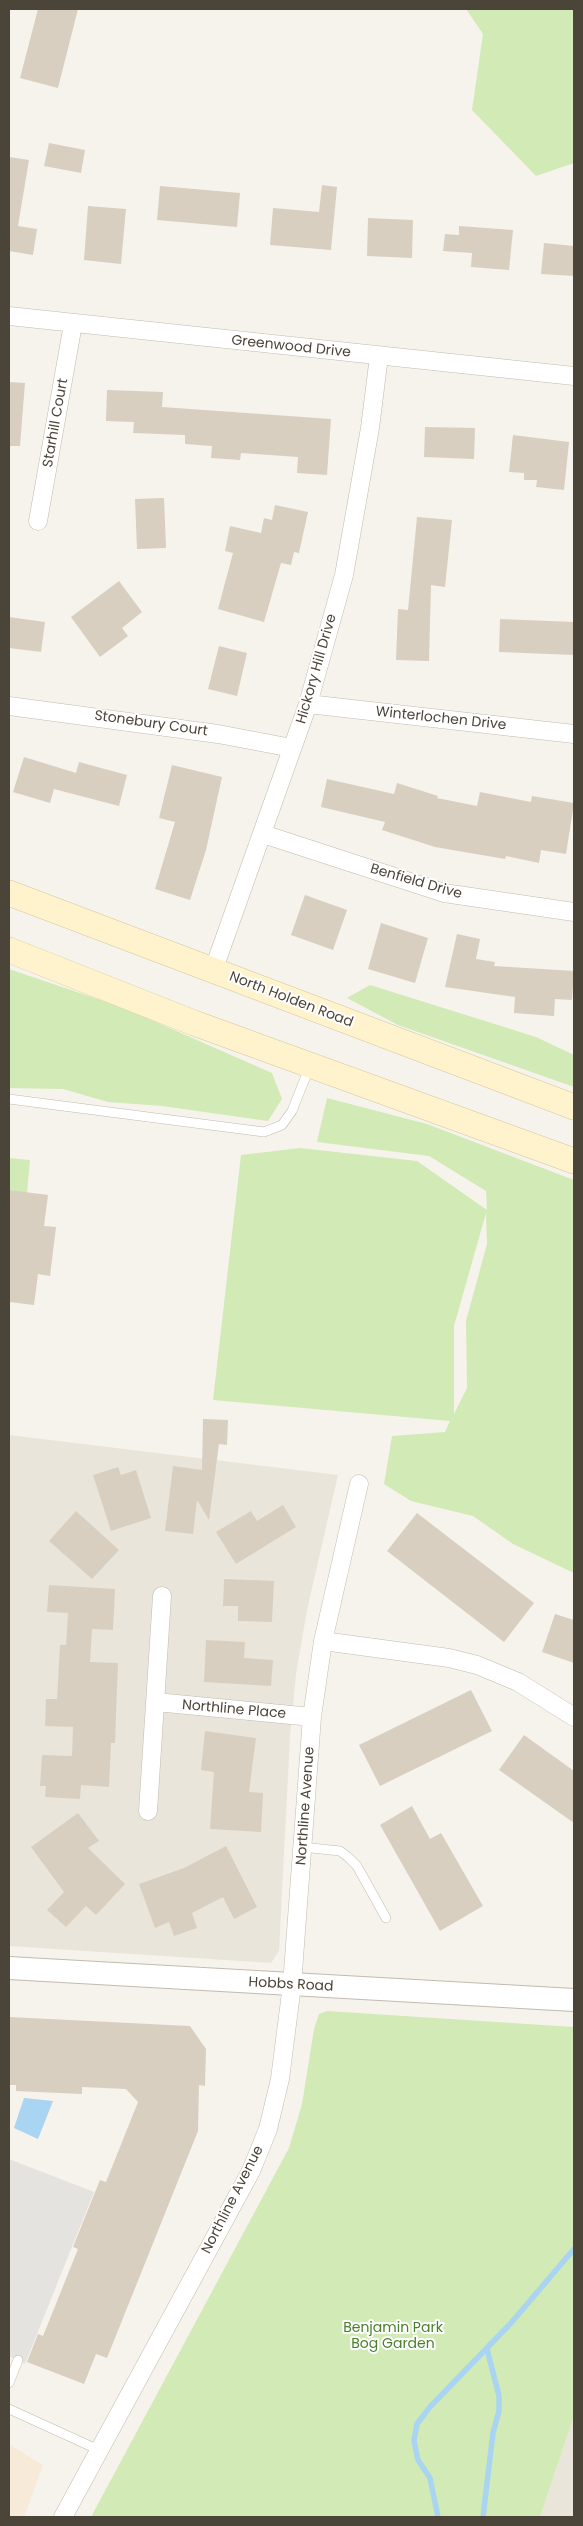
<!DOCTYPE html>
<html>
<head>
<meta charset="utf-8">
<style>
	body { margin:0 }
	#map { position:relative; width:583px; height:2526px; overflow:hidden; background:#f6f3ec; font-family:Poppins,sans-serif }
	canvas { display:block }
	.frame { position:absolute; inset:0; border:10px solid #4b4439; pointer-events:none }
</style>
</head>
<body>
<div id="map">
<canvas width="583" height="2526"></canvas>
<div class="frame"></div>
</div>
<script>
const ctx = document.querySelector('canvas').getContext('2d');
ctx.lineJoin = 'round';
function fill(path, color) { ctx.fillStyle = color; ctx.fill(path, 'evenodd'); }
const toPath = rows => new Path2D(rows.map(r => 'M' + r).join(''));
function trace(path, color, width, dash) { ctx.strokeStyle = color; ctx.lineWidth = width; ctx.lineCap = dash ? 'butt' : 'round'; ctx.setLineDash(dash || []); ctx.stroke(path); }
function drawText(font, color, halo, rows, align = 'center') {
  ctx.font = font + ' Poppins,sans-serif'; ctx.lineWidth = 4; ctx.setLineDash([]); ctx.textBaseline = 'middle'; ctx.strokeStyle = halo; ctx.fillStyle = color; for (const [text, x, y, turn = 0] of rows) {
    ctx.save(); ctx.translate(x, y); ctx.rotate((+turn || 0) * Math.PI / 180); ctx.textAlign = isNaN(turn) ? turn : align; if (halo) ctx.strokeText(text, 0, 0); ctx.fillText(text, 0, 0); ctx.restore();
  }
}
fill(toPath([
	[9,1435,338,1475,307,1610,296,1674,290,1737,279,1951,271,1963,9,1946],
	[574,2416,574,2517,540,2517]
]), '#eae5da');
fill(toPath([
	[9,2444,43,2465,24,2517,9,2517]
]), '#f7ead8');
fill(toPath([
	[466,9,574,9,574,163,536,176,472,110,483,34],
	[9,969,124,1008,272,1073,282,1099,268,1121,162,1106,108,1102,63,1089,9,1088],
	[370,985,536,1037,574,1055,574,1087,398,1025,347,998],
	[327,1098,427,1124,574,1180,574,1573,513,1544,473,1516,411,1501,384,1484,392,1436,445,1432,450,1421,213,1400,241,1155,300,1148,417,1161,487,1210,486,1191,429,1156,317,1142],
	[486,1213,487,1244,466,1321,467,1388,454,1414,454,1326],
	[9,1158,30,1160,27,1193,9,1190],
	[327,2011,574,2027,574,2416,540,2517,91,2517,289,2148,302,2104,314,2029,319,2014]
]), '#d2eab5');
fill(toPath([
	[9,2159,94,2192,25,2364,9,2356]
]), '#e5e3e0');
fill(toPath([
	[24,2098,53,2101,38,2139,14,2128]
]), '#a9d4f2');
trace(toPath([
	[438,2517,430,2478,418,2460,414,2441,417,2424,430,2407,511,2323,574,2249],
	[483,2517,493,2433,499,2411,499,2396,487,2349]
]), '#a9d4f2', 5.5);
fill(toPath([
	[38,9,78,9,58,88,20,78],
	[49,143,85,150,81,173,44,166],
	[9,157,29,160,18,226,37,229,33,255,9,251],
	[322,185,337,187,331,250,270,245,273,208,319,212],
	[160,186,240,193,237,227,157,220],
	[88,206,126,209,121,264,84,260],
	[368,218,413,220,412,258,367,256],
	[459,226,513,230,509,270,471,267,472,253,443,251,445,234,459,235],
	[544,243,574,246,574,276,541,274],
	[9,382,25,383,20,446,9,446],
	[107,390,163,392,162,407,331,419,327,475,297,473,298,457,241,453,240,460,211,458,212,446,185,444,185,435,133,433,134,422,106,421],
	[425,427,475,428,474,459,424,457],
	[513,435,569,442,564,490,536,487,537,480,524,480,524,473,509,472],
	[164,498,166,548,137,549,135,499],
	[275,505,308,512,299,553,294,552,291,565,281,563,264,622,218,609,233,553,225,551,230,526,261,533,264,518,272,520],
	[417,517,452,520,445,587,431,585,429,661,396,660,398,609,408,610],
	[119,581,142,612,122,628,128,636,100,657,71,617],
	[9,617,45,622,41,652,9,648],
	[500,619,574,622,574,655,499,652],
	[219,646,247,653,237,696,208,689],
	[24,757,76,773,79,762,127,775,119,806,54,789,50,803,13,792],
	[172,765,222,777,206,850,190,900,155,889,175,822,159,818],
	[327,779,394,794,397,783,438,796,437,798,477,806,480,792,531,802,532,796,574,803,566,854,541,850,539,863,506,856,505,859,435,847,382,830,385,822,321,807],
	[305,895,347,910,333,950,291,935],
	[381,923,428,938,415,983,368,969],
	[457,934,480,939,476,959,495,962,494,966,574,971,572,1000,555,999,554,1016,514,1013,515,997,445,987],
	[9,1190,48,1195,44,1226,56,1227,50,1276,38,1274,34,1305,9,1302],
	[203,1419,228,1420,227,1445,219,1444,209,1520,197,1500,193,1534,165,1531,173,1466,202,1470],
	[118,1467,121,1475,136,1470,151,1518,111,1531,93,1475],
	[283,1505,296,1527,236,1564,216,1532,251,1511,257,1521],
	[76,1511,119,1550,92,1579,49,1541],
	[417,1513,534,1603,504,1642,387,1551],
	[224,1579,274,1581,272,1622,238,1621,238,1606,223,1606],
	[49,1585,115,1589,113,1630,92,1629,90,1662,118,1663,115,1743,111,1743,109,1787,81,1785,80,1799,45,1797,46,1786,40,1786,42,1755,72,1756,73,1727,45,1726,46,1699,57,1699,60,1645,66,1645,68,1613,47,1612],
	[555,1614,574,1620,574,1663,542,1652],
	[206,1640,245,1642,244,1658,273,1660,271,1686,204,1682],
	[471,1690,492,1731,380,1786,359,1745],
	[205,1731,256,1738,249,1792,263,1793,261,1832,210,1829,214,1772,201,1770],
	[524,1735,574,1771,574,1823,499,1770],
	[412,1806,430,1839,441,1833,483,1906,440,1931,380,1825],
	[78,1813,99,1841,88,1848,125,1884,96,1915,86,1906,66,1927,47,1910,64,1892,31,1847],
	[226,1846,257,1907,234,1919,223,1897,192,1913,197,1928,174,1936,169,1922,155,1928,139,1884,184,1868],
	[9,2017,190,2026,206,2049,205,2086,199,2085,198,2131,107,2358,96,2354,84,2384,27,2362,38,2334,43,2336,78,2249,73,2247,100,2180,106,2182,138,2102,126,2089,82,2087,82,2094,16,2091,16,2085,9,2085]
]), '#d8cfc1');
const service = toPath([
	[9,1099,264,1132,282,1125,292,1111,310,1066],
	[302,1847,340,1851,348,1857,357,1866,386,1918],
	[9,2383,18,2360],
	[9,2409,99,2450]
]);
const minor = toPath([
	[9,316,574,376],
	[38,521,73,324],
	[308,704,574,734],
	[9,706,218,734,292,748],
	[263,834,444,893,574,912],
	[213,971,308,704,344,575,370,428,379,356],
	[323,1641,449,1658,477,1665,518,1682,574,1717],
	[156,1702,312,1717],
	[148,1811,162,1596],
	[63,2517,251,2171,268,2129,280,2079,292,1985,312,1717,323,1641,359,1484]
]);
const tertiary = toPath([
	[9,1968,574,2000]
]);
const secondary = toPath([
	[9,893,574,1107],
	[9,950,194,1023,574,1161]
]);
trace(service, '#c2bbae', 10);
trace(minor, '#c2bbae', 19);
trace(tertiary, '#c2bbae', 24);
trace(secondary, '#d6c79b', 26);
trace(service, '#fff', 9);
trace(minor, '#fff', 18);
trace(tertiary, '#fff', 22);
trace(secondary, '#fff3cd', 25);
drawText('14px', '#4b4439', '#fff', [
	["Greenwood Drive",291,347,6],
	["Starhill Court",56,423,-80],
	["Hickory Hill Drive",317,669,-74],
	["Winterlochen Drive",441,719,6],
	["Stonebury Court",151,724,8],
	["Benfield Drive",416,882,16],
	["North Holden Road",291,1000,21],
	["Northline Place",234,1710,5],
	["Northline Avenue",306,1806,-86],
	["Hobbs Road",291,1985,3],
	["Northline Avenue",233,2200,-63]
]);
drawText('14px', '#4a7f2a', '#fff', [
	["Benjamin Park",393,2328],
	["Bog Garden",393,2344]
]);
</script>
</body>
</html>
